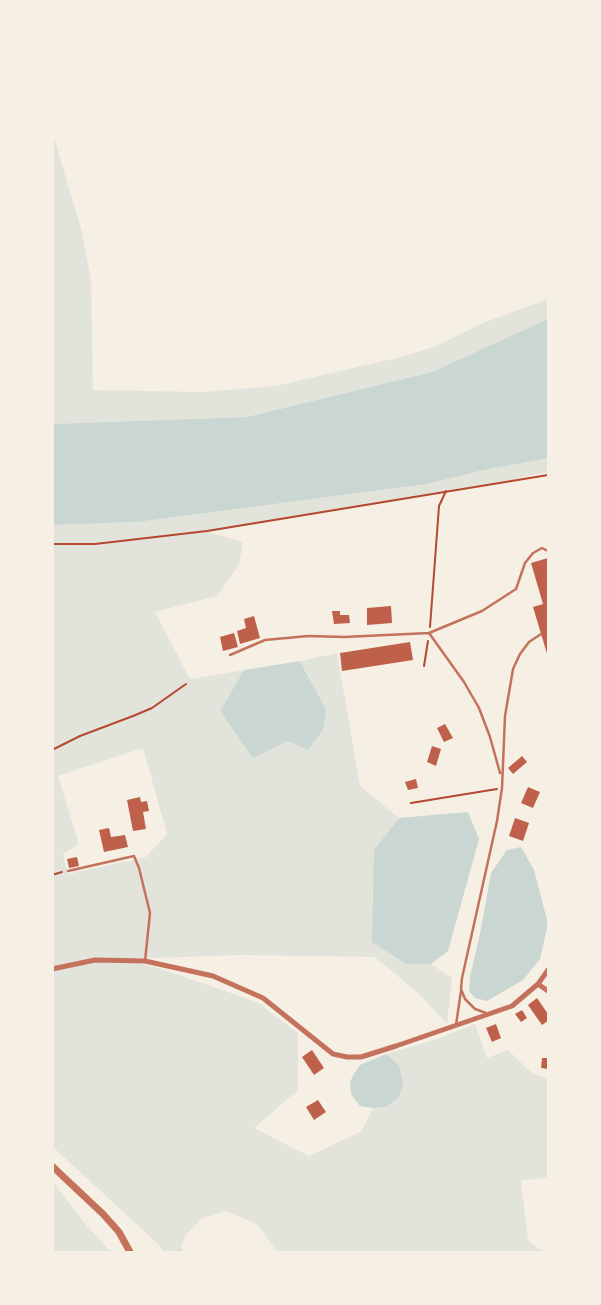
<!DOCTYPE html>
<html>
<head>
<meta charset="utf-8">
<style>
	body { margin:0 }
	#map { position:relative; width:601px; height:1305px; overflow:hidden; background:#f6efe4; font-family:"Libre Baskerville",serif }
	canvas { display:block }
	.frame { position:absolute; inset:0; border:54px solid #f6efe4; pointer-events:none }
</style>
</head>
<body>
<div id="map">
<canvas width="601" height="1305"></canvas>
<div class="frame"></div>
</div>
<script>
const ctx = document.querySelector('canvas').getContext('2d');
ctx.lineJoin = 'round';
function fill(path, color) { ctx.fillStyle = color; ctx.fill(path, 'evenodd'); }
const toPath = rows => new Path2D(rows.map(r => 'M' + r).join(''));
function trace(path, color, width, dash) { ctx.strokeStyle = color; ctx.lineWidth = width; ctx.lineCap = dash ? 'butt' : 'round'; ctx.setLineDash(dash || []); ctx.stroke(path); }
fill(toPath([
	[52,131,81,228,91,280,93,390,204,392,276,386,401,357,436,346,483,323,548,299,548,319,432,372,247,417,53,424],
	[548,452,548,472,489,484,208,532,243,542,239,565,217,596,155,612,190,679,244,670,220,711,253,757,288,741,308,750,323,730,310,678,300,661,337,653,360,786,399,818,374,851,406,964,431,964,452,978,447,1024,420,995,375,957,241,955,126,959,161,969,257,1002,298,1033,298,1090,254,1128,309,1156,362,1131,373,1108,386,1107,399,1066,386,1054,437,1039,475,1024,487,1058,508,1050,533,1074,548,1078,548,1177,521,1181,528,1240,543,1252,277,1252,257,1224,226,1211,201,1219,186,1235,181,1247,184,1252,164,1252,157,1243,53,1147,53,525,137,522,427,484],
	[143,748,167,834,146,857,68,874,63,854,79,844,58,776],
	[52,1181,87,1226,111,1252,53,1252]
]), '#e2e4dc');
fill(toPath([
	[548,319,548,458,483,470,427,484,137,522,53,525,53,424,247,417,432,372],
	[300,661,326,710,323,730,308,750,288,741,253,758,220,711,244,670],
	[468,812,479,839,448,951,431,964,406,964,372,942,374,850,399,818],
	[521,847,534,870,548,924,540,959,523,980,487,1001,475,998,469,991,470,977,480,934,491,873,507,850],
	[386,1054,399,1066,403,1083,399,1097,386,1107,373,1108,360,1106,351,1094,350,1082,354,1074,360,1065]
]), '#c9d6d2');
fill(toPath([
	[548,558,548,657,533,607,543,604,531,563],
	[391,606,392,623,367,625,367,608],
	[332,611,340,611,340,615,349,615,350,623,334,624],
	[254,616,260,638,240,644,237,631,246,628,244,619],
	[234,633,238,647,223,651,220,637],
	[410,642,413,660,342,671,340,653],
	[445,724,453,738,444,742,437,728],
	[432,746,441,749,436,766,427,762],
	[522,756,527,762,513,774,508,768],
	[416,779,418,788,408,790,405,782],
	[528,787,540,792,533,808,521,803],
	[140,797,141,802,147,801,149,811,143,812,146,829,133,831,127,800],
	[515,818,529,823,523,841,509,836],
	[109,828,111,837,125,835,128,847,104,852,99,830],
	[77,857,79,866,69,868,67,859],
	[537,998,548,1014,548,1021,542,1025,528,1005],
	[522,1010,527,1018,521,1022,515,1014],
	[496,1024,501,1038,492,1042,486,1028],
	[312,1050,324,1068,314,1075,302,1057],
	[542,1058,548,1058,548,1069,541,1068],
	[318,1100,326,1112,314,1120,306,1107]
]), '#bf614a');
trace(toPath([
	[52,544,95,544,207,531,548,475],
	[430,627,439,506,446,491],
	[424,666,428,641],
	[52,750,80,736,133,716,152,708,186,684],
	[411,803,497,789],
	[52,875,62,872]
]), '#b5482f', 2);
trace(toPath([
	[429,633,464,682,479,708,490,737,500,773],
	[230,655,265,640,308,636,344,637,429,633,482,611,516,589,525,563,533,553,542,548,548,551],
	[68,871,134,856,139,868,150,913,145,961],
	[486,1013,475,1009,465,999,461,989,462,978,497,821,502,788,505,716,513,669,520,654,529,642,541,634],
	[456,1025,461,991]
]), '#c5725c', 2.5);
trace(toPath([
	[52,969,95,960,145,961,213,976,263,998,333,1054,347,1057,361,1057,396,1046,512,1006,538,984,548,970],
	[538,984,548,991]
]), '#c5725c', 5);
trace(toPath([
	[52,1166,103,1214,119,1232,130,1252]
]), '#c5725c', 7);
</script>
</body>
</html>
